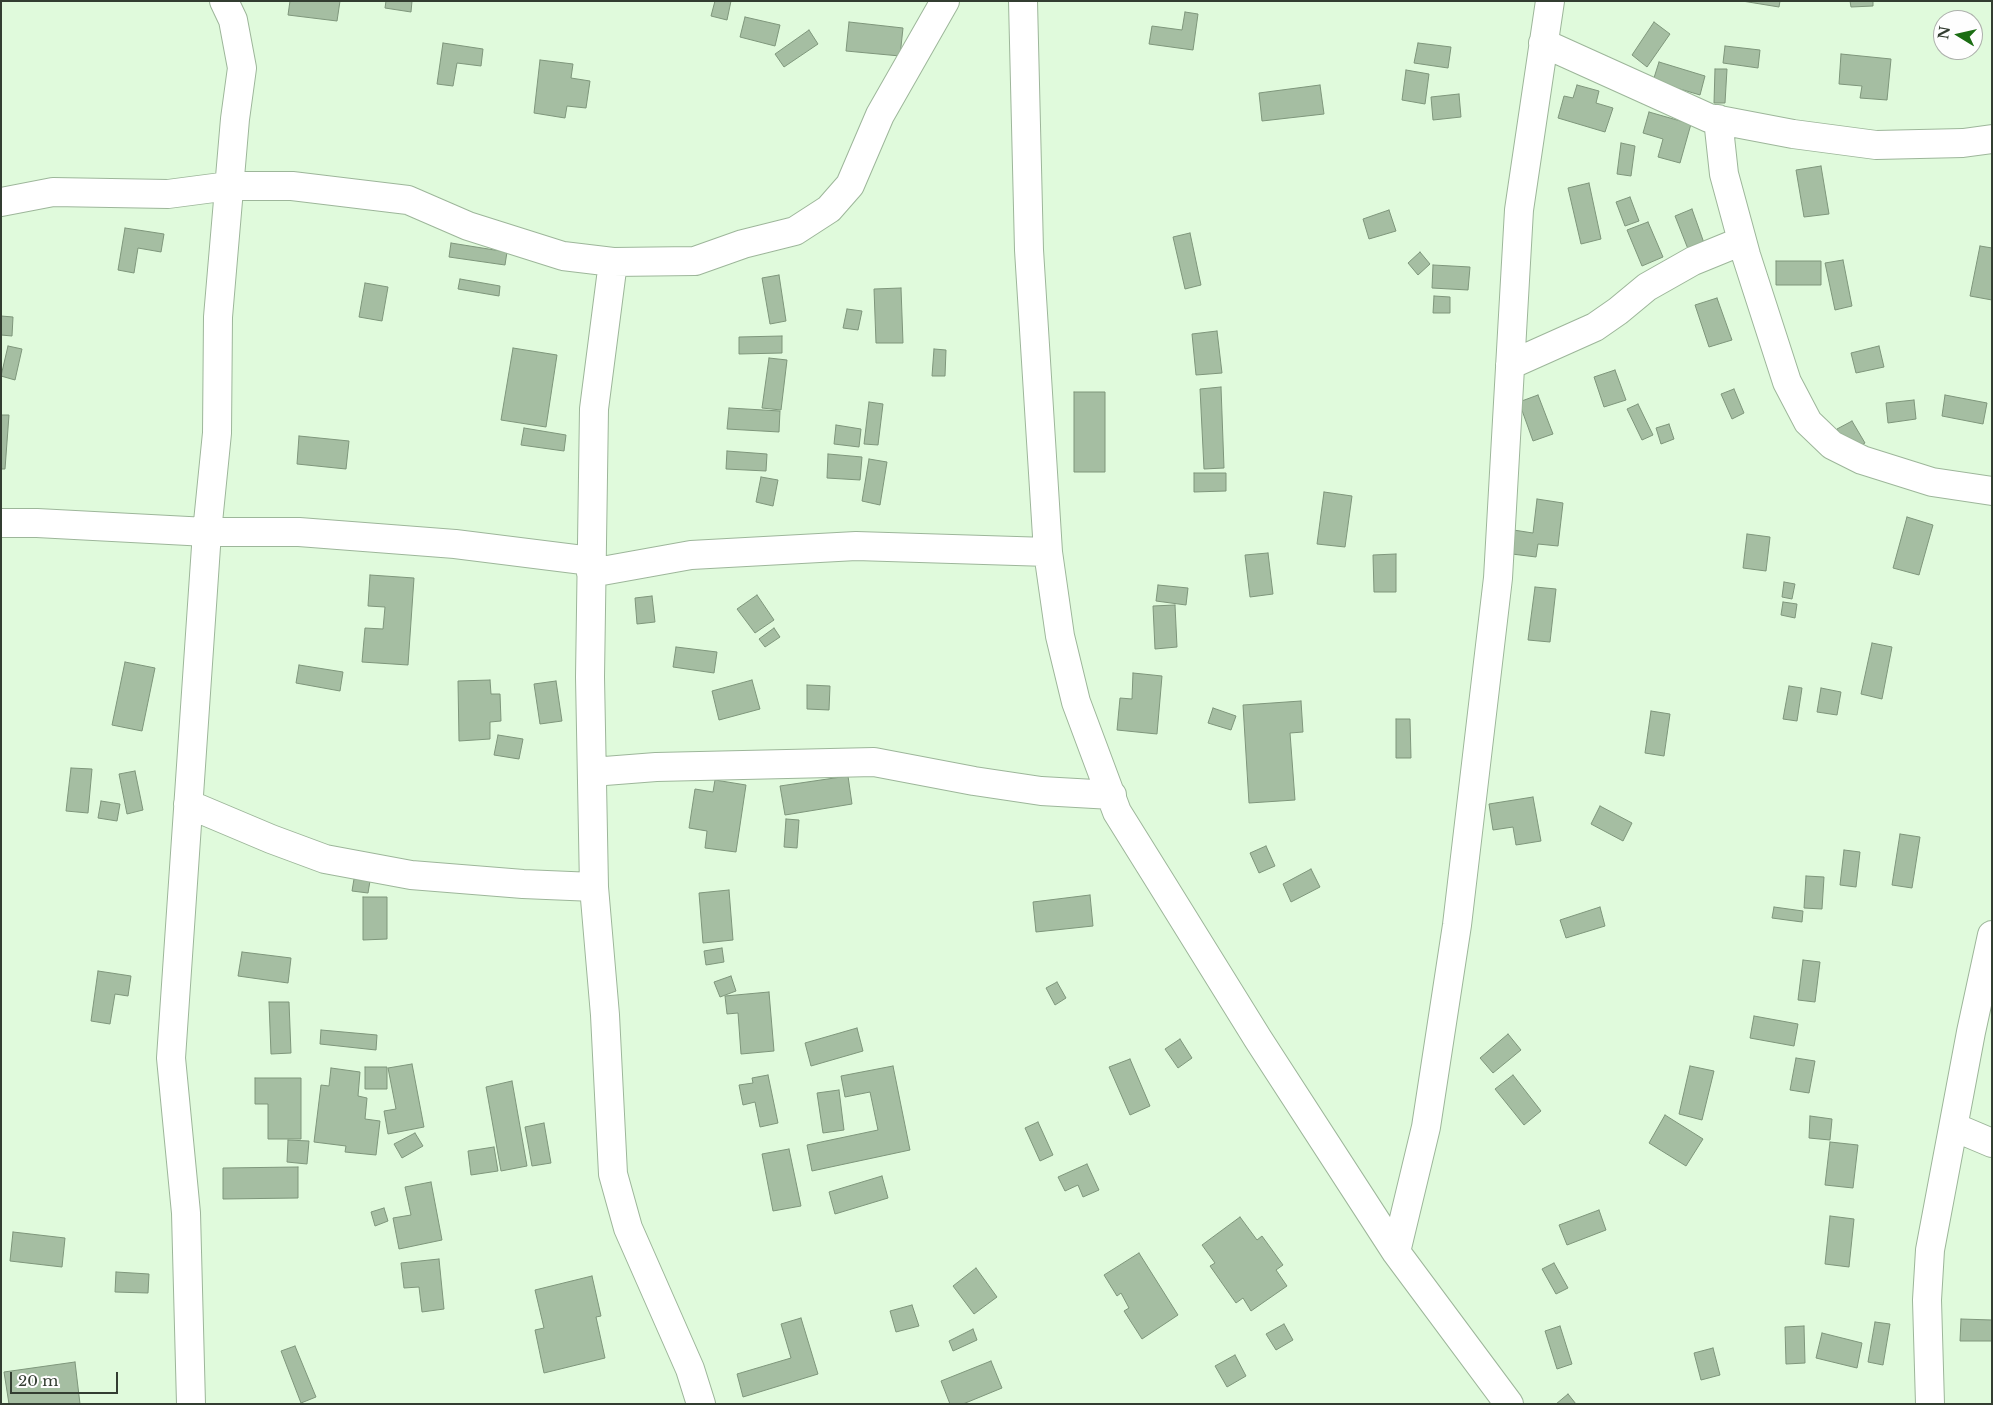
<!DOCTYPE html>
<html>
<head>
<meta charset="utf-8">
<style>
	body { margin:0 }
	#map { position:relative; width:1993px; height:1405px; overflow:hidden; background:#e0fadc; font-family:"Libre Baskerville",serif }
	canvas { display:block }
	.frame { position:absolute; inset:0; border:2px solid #333d31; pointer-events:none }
	.north { position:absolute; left:1933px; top:10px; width:50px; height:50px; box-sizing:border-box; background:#fefefe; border:1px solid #adb1ac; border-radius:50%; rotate:279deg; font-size:14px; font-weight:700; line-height:20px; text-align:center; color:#333d31 }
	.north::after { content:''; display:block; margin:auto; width:18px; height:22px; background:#1b6d13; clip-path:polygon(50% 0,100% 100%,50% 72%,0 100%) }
	.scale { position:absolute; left:10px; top:1372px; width:108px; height:22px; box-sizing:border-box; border:2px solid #333d31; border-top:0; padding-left:6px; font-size:15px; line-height:18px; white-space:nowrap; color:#333d31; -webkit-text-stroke:4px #fefefe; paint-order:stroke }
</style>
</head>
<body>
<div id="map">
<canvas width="1993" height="1405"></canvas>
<div class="frame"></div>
<div class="north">N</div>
<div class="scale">20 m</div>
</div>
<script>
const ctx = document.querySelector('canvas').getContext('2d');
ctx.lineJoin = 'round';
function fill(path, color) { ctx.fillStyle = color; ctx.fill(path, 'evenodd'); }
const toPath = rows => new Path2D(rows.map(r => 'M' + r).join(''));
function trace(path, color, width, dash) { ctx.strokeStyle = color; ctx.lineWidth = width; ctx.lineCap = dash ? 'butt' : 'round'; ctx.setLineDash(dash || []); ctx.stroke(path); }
const building = toPath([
	[290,1,340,1,337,21,288,15,290,1],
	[386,1,412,1,411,12,385,8,386,1],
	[715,1,731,1,727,20,711,16,715,1],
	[1742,1,1780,1,1779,7,1742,1],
	[1850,1,1873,1,1873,6,1851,7,1850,1],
	[1185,12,1198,14,1193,50,1149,44,1152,26,1182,30,1185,12],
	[745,17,780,25,775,46,740,37,745,17],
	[849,22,903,28,900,56,846,51,849,22],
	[1654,22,1670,34,1647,67,1632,55,1654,22],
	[809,30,818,44,784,67,775,54,809,30],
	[443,43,483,49,481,66,457,63,453,86,437,84,443,43],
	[1418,43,1451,47,1448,68,1414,63,1418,43],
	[1725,46,1760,50,1758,68,1723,63,1725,46],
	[1841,54,1891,59,1887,100,1860,98,1862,86,1839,84,1841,54],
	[540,60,573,64,571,78,590,81,586,108,567,106,565,118,534,113,540,60],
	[1659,62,1705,76,1700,95,1653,81,1659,62],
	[1715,69,1727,69,1725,103,1714,103,1715,69],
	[1406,70,1429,74,1425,104,1402,100,1406,70],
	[1320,85,1324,114,1262,121,1259,93,1320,85],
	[1577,85,1599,91,1596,103,1613,108,1605,132,1558,118,1564,96,1573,98,1577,85],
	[1459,94,1461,117,1433,120,1431,97,1459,94],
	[1649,112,1691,124,1680,163,1658,157,1663,139,1643,133,1649,112],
	[1621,143,1635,146,1631,176,1617,174,1621,143],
	[1821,166,1829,214,1804,217,1796,170,1821,166],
	[1589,183,1601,239,1581,244,1568,188,1589,183],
	[1630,197,1639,221,1625,226,1616,202,1630,197],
	[1692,209,1704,243,1688,249,1675,216,1692,209],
	[1389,210,1396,231,1369,239,1363,219,1389,210],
	[1648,222,1663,257,1642,266,1627,230,1648,222],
	[125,228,164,234,161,252,138,248,134,273,118,270,125,228],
	[1190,233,1201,285,1185,289,1173,237,1190,233],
	[451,243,507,252,505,265,449,257,451,243],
	[1980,246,1992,248,1992,300,1970,296,1980,246],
	[1420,252,1430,264,1418,275,1408,263,1420,252],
	[1843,260,1852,306,1835,310,1825,263,1843,260],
	[1776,261,1821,261,1821,285,1776,285,1776,261],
	[1433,265,1470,267,1468,290,1432,288,1433,265],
	[779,275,786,321,770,324,762,278,779,275],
	[460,279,500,286,499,296,458,289,460,279],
	[365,283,388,287,382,321,359,317,365,283],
	[901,288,903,343,876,343,874,289,901,288],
	[1434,296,1450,297,1450,313,1433,313,1434,296],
	[1717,298,1732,340,1709,347,1695,305,1717,298],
	[847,309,862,311,858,330,843,328,847,309],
	[1,316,13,317,12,336,1,335,1,316],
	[1217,331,1222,373,1196,375,1192,334,1217,331],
	[782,336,782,353,739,354,739,337,782,336],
	[8,346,22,349,15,380,1,376,8,346],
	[1879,346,1884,367,1856,373,1851,353,1879,346],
	[513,348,557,355,546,427,501,420,513,348],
	[934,349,946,350,945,376,932,376,934,349],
	[769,358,787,360,781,410,762,408,769,358],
	[1615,370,1626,400,1604,407,1594,377,1615,370],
	[1221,387,1224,468,1204,469,1200,389,1221,387],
	[1734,389,1744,413,1732,419,1721,394,1734,389],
	[1074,392,1105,392,1105,472,1074,472,1074,392],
	[1538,395,1553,434,1533,441,1519,402,1538,395],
	[1945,395,1987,403,1983,424,1942,416,1945,395],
	[1914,400,1916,419,1888,423,1886,403,1914,400],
	[869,402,883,404,878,445,864,444,869,402],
	[1638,404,1653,435,1642,440,1627,409,1638,404],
	[729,408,780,411,779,432,727,429,729,408],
	[1,415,9,415,5,469,1,469,1,415],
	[1852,421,1865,443,1850,452,1837,429,1852,421],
	[1669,424,1674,439,1661,444,1656,428,1669,424],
	[836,425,861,429,859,447,834,444,836,425],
	[524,428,566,435,564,451,521,445,524,428],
	[299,436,349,441,346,469,297,464,299,436],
	[727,451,767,454,766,471,726,469,727,451],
	[828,454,862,457,860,480,827,478,828,454],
	[869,459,887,462,880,505,862,501,869,459],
	[1194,473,1226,473,1226,491,1194,492,1194,473],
	[761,477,778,480,773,506,756,502,761,477],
	[1324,492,1352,496,1345,547,1317,544,1324,492],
	[1537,499,1563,503,1558,546,1538,544,1536,557,1504,553,1507,529,1533,533,1537,499],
	[1907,517,1933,525,1919,575,1893,568,1907,517],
	[1747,534,1770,537,1766,571,1743,568,1747,534],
	[1268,553,1273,594,1250,597,1245,555,1268,553],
	[1396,554,1396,592,1374,592,1373,555,1396,554],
	[370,575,414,578,408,665,362,662,365,628,383,629,385,607,368,606,370,575],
	[1784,582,1795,584,1792,599,1782,597,1784,582],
	[1158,585,1188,588,1186,605,1156,601,1158,585],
	[1535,587,1556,589,1550,642,1528,640,1535,587],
	[757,595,774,620,755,633,737,609,757,595],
	[652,596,655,622,637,624,635,598,652,596],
	[1783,602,1797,604,1795,618,1781,615,1783,602],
	[1175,605,1177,647,1155,649,1153,606,1175,605],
	[774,628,780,637,765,647,759,639,774,628],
	[1872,643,1892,647,1882,699,1861,694,1872,643],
	[676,647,717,652,714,673,673,667,676,647],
	[125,662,155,668,142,731,112,725,125,662],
	[299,665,343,672,340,691,296,683,299,665],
	[1133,673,1162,676,1157,734,1117,730,1120,698,1132,699,1133,673],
	[490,680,491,694,500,694,501,721,490,722,490,739,459,741,458,681,490,680],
	[752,680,760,709,719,720,712,691,752,680],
	[556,681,562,721,540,724,534,684,556,681],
	[807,685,830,686,829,710,807,709,807,685],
	[1789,686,1802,688,1797,721,1783,719,1789,686],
	[1821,688,1841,692,1837,715,1817,712,1821,688],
	[1301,701,1303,732,1290,733,1295,800,1249,803,1243,705,1301,701],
	[1213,708,1236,716,1231,730,1208,723,1213,708],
	[1651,711,1670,714,1664,756,1645,753,1651,711],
	[1396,719,1410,719,1411,758,1396,758,1396,719],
	[498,735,523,739,519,759,494,755,498,735],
	[71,768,92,769,88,813,66,811,71,768],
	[135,771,143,810,127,814,119,774,135,771],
	[848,776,852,804,785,815,780,786,848,776],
	[715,780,746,785,736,852,705,848,707,831,689,828,695,789,713,792,715,780],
	[1533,797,1541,841,1516,845,1513,827,1493,830,1489,804,1533,797],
	[101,801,120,804,117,821,98,818,101,801],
	[1600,806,1632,823,1623,841,1591,824,1600,806],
	[786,819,799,820,797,848,784,847,786,819],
	[1900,834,1920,837,1912,888,1892,885,1900,834],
	[1266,846,1275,866,1259,873,1250,853,1266,846],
	[1844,850,1860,852,1856,887,1840,885,1844,850],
	[1311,869,1320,887,1291,902,1283,884,1311,869],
	[1806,876,1824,877,1822,909,1804,908,1806,876],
	[354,879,370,881,368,893,352,891,354,879],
	[729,890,733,940,703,943,699,893,729,890],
	[1090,895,1093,926,1036,932,1033,902,1090,895],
	[363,897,387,897,387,939,363,940,363,897],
	[1600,907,1605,926,1566,938,1560,920,1600,907],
	[1774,907,1803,911,1802,922,1772,918,1774,907],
	[722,948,724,962,706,965,704,951,722,948],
	[242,952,291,958,288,983,238,976,242,952],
	[1803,960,1820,962,1815,1002,1798,1000,1803,960],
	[98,971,131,976,128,996,115,994,110,1024,91,1021,98,971],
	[731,976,736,991,720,997,714,982,731,976],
	[1057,982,1066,998,1055,1005,1046,988,1057,982],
	[769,992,774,1051,741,1054,738,1013,727,1014,725,996,769,992],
	[269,1002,289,1002,291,1053,271,1054,269,1002],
	[1754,1016,1798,1024,1794,1046,1750,1038,1754,1016],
	[857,1028,863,1051,811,1066,805,1043,857,1028],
	[321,1030,377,1035,376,1050,320,1044,321,1030],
	[1508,1034,1521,1050,1493,1073,1480,1058,1508,1034],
	[1180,1039,1192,1058,1178,1068,1165,1049,1180,1039],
	[1796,1058,1815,1061,1809,1093,1790,1090,1796,1058],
	[1130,1059,1150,1106,1130,1115,1109,1067,1130,1059],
	[412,1064,424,1127,388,1134,384,1111,396,1109,388,1068,412,1064],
	[893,1066,910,1150,812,1171,807,1145,878,1130,870,1092,845,1097,841,1076,893,1066],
	[1690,1066,1714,1071,1702,1120,1679,1114,1690,1066],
	[365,1067,387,1067,387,1089,365,1089,365,1067],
	[331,1068,360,1072,358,1096,367,1098,365,1119,380,1121,376,1155,345,1152,346,1146,314,1142,321,1085,329,1086,331,1068],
	[768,1075,778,1123,760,1127,755,1102,743,1105,739,1085,753,1083,752,1078,768,1075],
	[1513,1075,1541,1111,1524,1125,1495,1089,1513,1075],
	[255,1078,301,1078,301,1139,268,1139,268,1104,255,1104,255,1078],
	[512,1081,527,1166,501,1171,486,1087,512,1081],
	[839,1090,844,1130,823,1133,817,1093,839,1090],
	[1665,1115,1703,1139,1686,1166,1649,1143,1665,1115],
	[1810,1116,1832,1119,1830,1140,1809,1138,1810,1116],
	[1038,1122,1053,1155,1040,1161,1025,1128,1038,1122],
	[544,1123,551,1163,532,1166,525,1127,544,1123],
	[415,1133,423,1146,402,1158,394,1144,415,1133],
	[288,1140,309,1141,307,1164,287,1162,288,1140],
	[1830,1142,1858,1145,1853,1188,1825,1185,1830,1142],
	[494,1147,498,1171,471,1175,468,1151,494,1147],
	[789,1149,801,1206,773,1211,762,1154,789,1149],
	[1087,1164,1099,1190,1083,1197,1078,1185,1065,1191,1058,1177,1087,1164],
	[298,1167,298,1198,223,1199,223,1168,298,1167],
	[882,1176,888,1198,835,1214,829,1192,882,1176],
	[431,1182,442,1240,399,1249,393,1218,411,1215,405,1187,431,1182],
	[384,1208,388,1221,375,1226,371,1212,384,1208],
	[1599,1210,1606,1230,1567,1245,1559,1225,1599,1210],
	[1830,1216,1854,1219,1849,1267,1825,1264,1830,1216],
	[1240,1217,1257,1240,1262,1236,1283,1265,1276,1270,1287,1286,1251,1311,1243,1298,1236,1303,1210,1266,1215,1263,1202,1245,1240,1217],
	[13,1232,65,1238,62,1267,10,1261,13,1232],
	[1139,1253,1178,1315,1142,1339,1124,1311,1129,1308,1121,1293,1117,1296,1104,1275,1139,1253],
	[439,1259,444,1309,422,1312,419,1287,404,1288,401,1263,439,1259],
	[1554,1263,1568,1288,1556,1294,1542,1269,1554,1263],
	[976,1268,997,1297,974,1314,953,1286,976,1268],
	[116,1272,149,1274,148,1293,115,1292,116,1272],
	[592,1276,601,1316,596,1317,605,1358,544,1373,535,1330,544,1328,535,1290,592,1276],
	[912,1305,919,1326,896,1332,890,1311,912,1305],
	[801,1318,818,1374,743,1397,737,1374,791,1358,781,1324,801,1318],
	[1961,1319,1992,1320,1992,1341,1960,1341,1961,1319],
	[1875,1322,1890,1324,1883,1365,1868,1362,1875,1322],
	[1284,1324,1293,1340,1276,1350,1266,1334,1284,1324],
	[1560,1326,1572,1364,1557,1369,1545,1331,1560,1326],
	[1804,1326,1805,1363,1786,1364,1785,1327,1804,1326],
	[973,1329,977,1340,953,1351,949,1341,973,1329],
	[1822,1333,1862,1343,1857,1368,1816,1358,1822,1333],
	[295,1346,316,1397,301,1403,281,1351,295,1346],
	[1713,1348,1720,1375,1701,1380,1694,1353,1713,1348],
	[1235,1355,1246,1376,1227,1387,1215,1366,1235,1355],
	[991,1361,1002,1388,963,1404,950,1404,941,1381,991,1361],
	[75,1362,80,1404,9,1404,4,1372,75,1362],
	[1568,1394,1576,1404,1556,1404,1568,1394]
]);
fill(building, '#a5bea2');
trace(building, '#7e967b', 1);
const street = toPath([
	[1023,1,1029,250,1048,552,1060,636,1076,702,1117,812,1160,881,1258,1039,1396,1252,1509,1404],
	[1543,43,1709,118,1793,134,1876,145,1963,143,1992,139],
	[1718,119,1724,174,1746,255,1787,382,1808,422,1832,445,1862,460,1932,482,1992,491],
	[1,202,53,192,168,194,229,186,292,186,408,200,468,226,563,256,613,262,695,261,743,244,795,231,829,209,850,185,880,115,945,1],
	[613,262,594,409,590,677,594,887,605,1015,613,1174,628,1228,690,1369,701,1404],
	[1510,365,1595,327,1618,311,1647,287,1693,261,1742,241],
	[1,523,37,523,207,532,299,532,455,544,591,561],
	[591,573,691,555,856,546,1048,552],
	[592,772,656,767,874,762,974,781,1041,791,1112,795],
	[188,804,271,839,325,859,411,875,523,884,594,887],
	[1954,1127,1992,1143],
	[1396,1252,1426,1127,1457,925,1498,578,1519,210,1550,1],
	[191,1404,186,1213,171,1058,207,532,217,433,218,317,235,119,242,68,233,20,224,1],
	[1930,1404,1927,1300,1930,1250,1971,1032,1992,935]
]);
trace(street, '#9db69a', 30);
trace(street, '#fff', 28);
</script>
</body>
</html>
